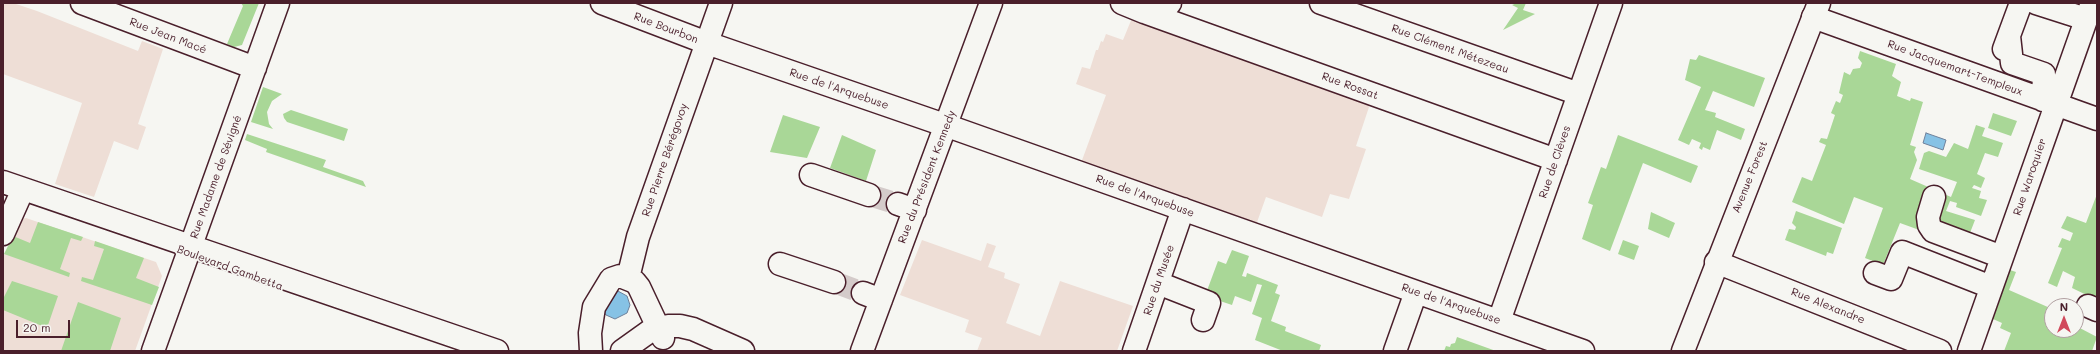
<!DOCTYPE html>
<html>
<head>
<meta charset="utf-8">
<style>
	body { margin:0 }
	#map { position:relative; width:2100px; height:354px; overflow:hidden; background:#f6f6f2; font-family:Mali,sans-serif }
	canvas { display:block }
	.frame { position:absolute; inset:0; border:4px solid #4a1f2b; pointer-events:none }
	.north { position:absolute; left:2044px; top:298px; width:40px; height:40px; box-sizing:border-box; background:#f6f6f2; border:1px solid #b1a0a2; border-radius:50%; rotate:0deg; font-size:11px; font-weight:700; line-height:16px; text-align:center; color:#4a1f2b }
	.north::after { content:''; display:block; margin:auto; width:14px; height:18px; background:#d1495b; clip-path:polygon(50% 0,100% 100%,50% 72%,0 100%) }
	.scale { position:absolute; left:16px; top:320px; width:54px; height:18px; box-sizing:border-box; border:2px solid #4a1f2b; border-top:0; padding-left:5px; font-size:12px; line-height:14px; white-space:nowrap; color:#4a1f2b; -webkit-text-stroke:3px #f6f6f2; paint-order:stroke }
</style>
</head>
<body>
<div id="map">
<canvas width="2100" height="354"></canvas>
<div class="frame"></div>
<div class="north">N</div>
<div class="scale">20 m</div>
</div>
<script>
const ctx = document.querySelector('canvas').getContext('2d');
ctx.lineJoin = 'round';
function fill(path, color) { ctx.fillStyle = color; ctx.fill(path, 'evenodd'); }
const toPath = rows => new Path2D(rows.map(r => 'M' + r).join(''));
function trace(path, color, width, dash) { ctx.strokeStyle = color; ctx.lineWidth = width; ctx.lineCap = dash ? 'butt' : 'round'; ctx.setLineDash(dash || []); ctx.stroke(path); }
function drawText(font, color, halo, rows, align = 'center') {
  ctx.font = font + ' Mali,sans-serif'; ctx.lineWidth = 3.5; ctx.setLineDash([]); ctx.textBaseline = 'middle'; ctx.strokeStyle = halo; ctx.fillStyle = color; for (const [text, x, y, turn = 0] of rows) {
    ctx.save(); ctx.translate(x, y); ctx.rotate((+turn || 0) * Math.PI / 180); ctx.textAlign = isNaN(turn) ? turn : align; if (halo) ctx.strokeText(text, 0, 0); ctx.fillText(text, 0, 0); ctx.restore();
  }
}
fill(toPath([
	[3,3,13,3,37,11,138,51,142,41,163,49,138,124,146,127,138,150,114,141,94,197,55,184,82,103,3,74],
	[1132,18,1371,101,1356,146,1366,149,1349,199,1330,194,1322,217,1266,197,1256,225,1081,163,1106,95,1076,84,1082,67,1090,69,1096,50,1098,50,1101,41,1103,42,1106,34,1123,40],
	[26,218,156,262,162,276,135,351,3,351,3,257,22,219],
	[922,240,981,261,987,243,996,246,988,267,1005,273,1004,278,1020,284,1006,323,1040,336,1060,281,1133,306,1117,351,977,351,982,338,965,332,969,320,900,295]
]), '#eeded6');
fill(toPath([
	[241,3,259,3,242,45,234,47,227,44,243,6],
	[1517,3,1526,3,1523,10,1535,14,1503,30,1518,8,1512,5],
	[1860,51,1896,64,1892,76,1901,82,1897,96,1910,101,1911,98,1923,102,1910,145,1916,147,1914,152,1917,160,1910,179,1951,197,1957,182,1919,169,1924,153,1929,151,1946,157,1954,143,1968,149,1976,125,1985,128,1982,136,2003,143,1998,157,1985,153,1977,174,1985,178,1981,188,1974,185,1972,188,1981,191,1979,198,1987,200,1981,216,1956,207,1957,203,1950,201,1946,211,1975,220,1968,238,1991,256,1900,223,1883,265,1865,258,1883,208,1854,197,1844,224,1792,202,1802,177,1812,181,1826,145,1819,142,1821,138,1827,139,1835,115,1831,113,1836,101,1840,103,1843,95,1839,93,1844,72,1850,75,1853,69,1860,68,1862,63,1858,58],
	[1699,55,1765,78,1754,107,1713,91,1705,110,1716,113,1715,117,1745,129,1741,140,1717,130,1710,150,1703,147,1702,150,1699,148,1701,143,1692,139,1689,145,1678,140,1701,87,1685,80,1690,59,1696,60],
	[263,87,282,94,272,101,267,112,269,124,273,129,251,122],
	[291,110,348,129,344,141,287,122,284,118,283,114],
	[1993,113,2017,121,2011,136,1988,128],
	[783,115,820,127,807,158,770,152],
	[247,134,326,160,323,167,363,181,366,187,266,152,267,149,245,140],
	[842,135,876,150,866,181,830,168],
	[1618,135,1698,166,1691,183,1643,163,1610,251,1582,239,1593,205,1588,203,1601,167,1606,169],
	[2097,194,2097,300,2072,288,2075,277,2063,271,2057,287,2048,283,2062,248,2058,247,2062,238,2070,241,2073,233,2061,228,2067,216,2086,223],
	[1796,211,1842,228,1833,254,1827,252,1826,256,1785,240,1789,229,1795,230,1796,227,1792,223],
	[1651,212,1675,223,1669,238,1648,229],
	[38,222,83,237,81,241,71,238,60,269,70,273,69,277,4,254,13,236,30,243],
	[1623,240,1639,246,1634,260,1618,254],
	[95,241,144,258,136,278,159,287,152,305,81,281,82,277,93,280,104,249,94,246],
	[1232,250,1249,256,1242,276,1246,277,1247,273,1278,285,1275,293,1280,295,1271,321,1286,327,1285,331,1321,345,1319,351,1283,351,1255,340,1262,318,1252,314,1262,285,1257,284,1251,302,1235,296,1232,305,1205,296,1218,261,1226,264],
	[2010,270,2016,272,2009,290,2050,308,2054,301,2065,305,2052,306,2052,330,2076,330,2076,326,2097,337,2092,351,2004,351,2011,333,2000,328,2002,323,1993,319],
	[12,281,58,296,47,328,3,310,3,299],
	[78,302,121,318,110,351,61,351],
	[1457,337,1496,351,1444,351,1446,346,1450,347,1451,344,1455,343]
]), '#a9d797');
const water = toPath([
	[1926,133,1946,140,1943,150,1923,143,1926,133],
	[616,290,627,296,630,305,627,313,615,319,606,315,603,311,616,290]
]);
fill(water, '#86c2e5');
trace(water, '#6e819b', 1);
trace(toPath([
	[869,195,898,204],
	[834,282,863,293]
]), '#d4cbca', 22, [22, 11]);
const minor = toPath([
	[82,3,255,68],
	[602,3,707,43,959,130,1583,351],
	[1122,3,1144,12,1156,13,1164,11,1170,3],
	[1321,3,1579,94],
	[2036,3,2086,19],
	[1144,12,1556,160],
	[1813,17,2097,119],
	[2009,36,2012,63,2044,74,2043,100],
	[2004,49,2021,3],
	[811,175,869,195],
	[3,182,497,351],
	[1934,197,1928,217,1929,225,1933,231,2002,257],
	[898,204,915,210],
	[3,234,20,196],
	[1716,262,1940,351],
	[780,264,834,282],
	[1875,273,1891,279,1902,252,1991,287],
	[628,278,638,237,721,3],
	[1158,283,1209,303,1203,320],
	[863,293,881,300],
	[2088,306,2097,310],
	[1499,321,1611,3],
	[153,351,278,3],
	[591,351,590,333,594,307,611,279,620,276,635,282,639,287,663,338],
	[622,351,650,331,668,326,680,326,693,329,743,351],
	[862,351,991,3],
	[1134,351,1183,209],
	[1395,351,1416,292],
	[1969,351,2092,3]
]);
const major = toPath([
	[1683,351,1819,3]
]);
trace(minor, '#4a1f2b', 25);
trace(major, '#4a1f2b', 25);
trace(minor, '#f6f6f2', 22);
trace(major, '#f6f6f2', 22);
drawText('11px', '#4a1f2b', '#f6f6f2', [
	["Rue Bourbon",666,28,21],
	["Rue Jean Macé",168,36,21],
	["Rue Clément Métezeau",1450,49,20],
	["Rue Jacquemart-Templeux",1955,68,20],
	["Rue Rossat",1350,86,20],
	["Rue de l'Arquebuse",839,89,19],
	["Rue Pierre Bérégovoy",665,160,-71],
	["Rue de Clèves",1555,162,-71],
	["Rue Madame de Sévigné",216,177,-70],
	["Rue du Président Kennedy",927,177,-69],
	["Avenue Forest",1750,177,-68],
	["Rue Waroquier",2030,177,-71],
	["Rue de l'Arquebuse",1145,196,20],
	["Boulevard Gambetta",230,268,20],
	["Rue du Musée",1159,280,-71],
	["Rue de l'Arquebuse",1451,304,19],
	["Rue Alexandre",1828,306,22]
]);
</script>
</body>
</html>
